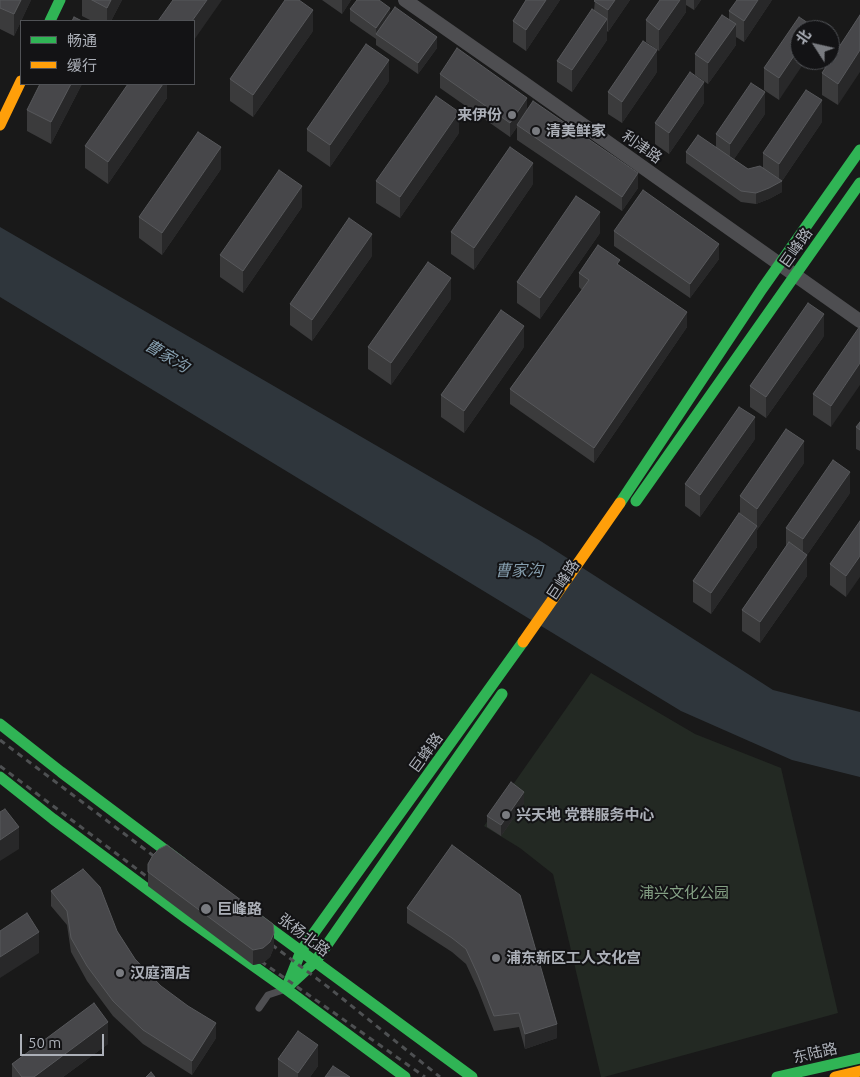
<!DOCTYPE html>
<html>
<head>
<meta charset="utf-8">
<style>
	body { margin:0 }
	#map { position:relative; width:860px; height:1077px; overflow:hidden; background:#191919; font-family:Ubuntu,"Noto Sans SC",sans-serif }
	canvas { display:block }
	.legend { position:absolute; left:20px; top:20px; width:175px; height:65px; box-sizing:border-box; background:#131315; border:1px solid #505256; margin:0; padding:6px 9px; list-style:none; font-size:15px; color:#acb0b8 }
	.legend li { display:flex; align-items:center; gap:10px; height:25px }
	.legend b { width:25px; border:1px solid #505256 }
	.north { position:absolute; left:790px; top:20px; width:50px; height:50px; box-sizing:border-box; background:#131315; border:1px solid #505256; border-radius:50%; rotate:305deg; font-size:14px; font-weight:700; line-height:20px; text-align:center; color:#acb0b8 }
	.north::after { content:''; display:block; margin:auto; width:18px; height:22px; background:#797b80; clip-path:polygon(50% 0,100% 100%,50% 72%,0 100%) }
	.scale { position:absolute; left:20px; top:1034px; width:84px; height:22px; box-sizing:border-box; border:2px solid #acb0b8; border-top:0; padding-left:6px; font-size:15px; line-height:18px; white-space:nowrap; color:#acb0b8; -webkit-text-stroke:4px #131315; paint-order:stroke }
</style>
</head>
<body>
<div id="map">
<canvas width="860" height="1077"></canvas>
<ul class="legend">
<li><b style="height:6px;background:#30b455"></b>畅通</li>
<li><b style="height:6px;background:#ff9f0a"></b>缓行</li>
</ul>
<div class="north">北</div>
<div class="scale">50 m</div>
</div>
<script>
const ctx = document.querySelector('canvas').getContext('2d');
ctx.lineJoin = 'round';
function fill(path, color) { ctx.fillStyle = color; ctx.fill(path, 'evenodd'); }
const toPath = rows => new Path2D(rows.map(r => 'M' + r).join(''));
function trace(path, color, width, dash) { ctx.strokeStyle = color; ctx.lineWidth = width; ctx.lineCap = dash ? 'butt' : 'round'; ctx.setLineDash(dash || []); ctx.stroke(path); }
function drawText(font, color, halo, rows, align = 'center') {
  ctx.font = font + ' Ubuntu,"Noto Sans SC",sans-serif'; ctx.lineWidth = 4; ctx.setLineDash([]); ctx.textBaseline = 'middle'; ctx.strokeStyle = halo; ctx.fillStyle = color; for (const [text, x, y, turn = 0] of rows) {
    ctx.save(); ctx.translate(x, y); ctx.rotate((+turn || 0) * Math.PI / 180); ctx.textAlign = isNaN(turn) ? turn : align; if (halo) ctx.strokeText(text, 0, 0); ctx.fillText(text, 0, 0); ctx.restore();
  }
}
fill(toPath([
	[591,673,695,734,781,768,838,1013,604,1077,601,1077,553,874,520,848,484,826]
]), '#232923');
fill(toPath([
	[0,227,539,540,773,690,860,712,860,777,792,760,681,711,0,297]
]), '#2f363c');
trace(toPath([
	[259,1008,268,995,283,990]
]), '#4e4e51', 7);
trace(toPath([
	[405,0,521,81,860,321]
]), '#4e4e51', 14);
trace(toPath([
	[50,21,60,0],
	[636,501,860,183],
	[620,503,762,289,860,150],
	[0,724,61,772,181,862],
	[0,777,53,819,186,918,286,989,405,1077],
	[253,916,472,1077],
	[291,984,315,962,502,694],
	[286,989,301,951,523,642],
	[777,1077,860,1058]
]), '#30b455', 11);
trace(toPath([
	[0,125,21,81],
	[523,642,620,503],
	[835,1077,860,1071]
]), '#ff9f0a', 11);
trace(toPath([
	[0,740,163,863],
	[0,766,158,885],
	[263,938,328,987,440,1077],
	[252,955,425,1077]
]), '#4e5052', 3, [6, 5]);
fill(toPath([
	[0,0,31,0,14,36,0,29],
	[82,0,122,0,111,21,92,21,82,16],
	[322,0,351,0,342,14],
	[526,0,560,0,526,51,513,42,513,21],
	[595,0,630,0,608,32,607,31,607,40,572,92,557,82,557,61,594,10],
	[660,0,701,0,694,10,686,5,686,12,659,51,646,42,646,20],
	[772,0,744,42,736,37,736,45,708,84,695,75,695,54,729,20,729,11],
	[350,9,390,14,437,48,418,74,376,45,376,39,350,21],
	[860,15,838,105,822,95,822,73],
	[814,30,779,100,764,90,764,68],
	[313,31,253,117,230,101,230,79],
	[657,72,622,123,608,114,608,92],
	[440,74,527,110,638,188,622,211,517,140,517,127,510,137,440,88],
	[389,81,330,167,307,151,307,129],
	[82,84,51,144,27,131,27,110],
	[167,84,167,98,108,184,85,168,85,146],
	[704,103,669,154,655,144,655,123],
	[765,114,734,159,748,169,763,169,763,153,822,122,782,181,782,192,769,199,756,204,741,202,686,163,686,152,716,147,716,134],
	[459,133,400,218,376,203,376,181],
	[221,169,162,255,139,238,139,217],
	[533,184,474,270,451,254,451,232],
	[302,207,243,293,220,277,220,255],
	[614,231,719,259,690,298,614,246],
	[600,233,540,319,517,303,517,282],
	[372,256,312,341,290,325,290,304],
	[620,266,687,327,594,463,510,404,510,389,582,290,579,287,579,273],
	[451,299,391,385,368,369,368,347],
	[860,327,831,427,813,415,813,394],
	[824,336,766,418,750,407,750,386],
	[524,347,464,433,441,417,441,395],
	[860,422,860,451,856,449,856,427],
	[755,439,700,517,685,506,685,484],
	[804,463,757,530,757,547,711,614,693,602,693,581,740,513,740,496],
	[850,493,807,555,807,576,760,643,742,631,742,610,786,546,786,528],
	[860,521,846,597,830,585,830,564],
	[524,803,501,836,487,827,487,816],
	[452,845,557,1038,525,1049,519,1027,494,1031,478,990,466,964,452,952,407,923,407,908],
	[148,872,274,947,270,957,263,963,253,965,148,886],
	[51,891,117,931,135,959,161,986,216,1038,192,1075,143,1044,113,1016,87,981,71,952,67,925,51,906],
	[108,1044,63,1077,12,1077,12,1064],
	[278,1059,318,1066,310,1077,278,1077]
]), '#3b3b3c');
fill(toPath([
	[21,0,31,0,14,36,14,14],
	[111,0,122,0,111,21,107,21,107,8],
	[207,0,222,0,194,40,194,21,192,21],
	[342,0,351,0,342,14],
	[546,0,560,0,526,51,526,30],
	[615,0,630,0,608,32,608,10],
	[680,0,686,0,686,12,659,51,659,30],
	[694,0,701,0,694,10],
	[758,0,772,0,744,42,744,21],
	[390,8,390,19,376,34,376,39,376,28],
	[313,10,313,31,253,117,253,95],
	[607,19,607,40,572,92,572,70],
	[736,24,736,45,708,84,708,63],
	[437,37,437,48,418,74,418,63],
	[800,47,800,60,806,60,779,100,779,78],
	[657,50,657,72,622,123,622,102],
	[860,50,860,72,838,105,838,84],
	[389,60,389,81,330,167,330,145],
	[704,82,704,103,669,154,669,133],
	[71,84,82,84,51,144,51,122],
	[163,84,167,84,167,98,108,184,108,162],
	[765,92,765,114,730,165,730,144],
	[527,98,527,112,517,125,517,127,510,137,510,123],
	[822,100,822,122,782,181,782,192,769,199,756,204,756,193,779,182,779,164],
	[459,112,459,133,400,218,400,197],
	[221,147,221,169,162,255,162,233],
	[533,163,533,184,474,270,474,248],
	[638,173,638,188,622,211,622,197],
	[302,186,302,207,243,293,243,271],
	[600,212,600,233,540,319,540,298],
	[372,234,372,256,312,341,312,320],
	[719,244,719,259,690,298,690,284],
	[451,278,451,299,391,385,391,363],
	[687,312,687,327,594,463,594,448],
	[824,314,824,336,766,418,766,397],
	[524,326,524,347,464,433,464,411],
	[860,363,860,385,831,427,831,406],
	[755,417,755,439,700,517,700,495],
	[804,441,804,463,757,530,757,547,711,614,711,593,757,526,757,509],
	[850,472,850,493,807,555,807,576,760,643,760,622,803,561,803,539],
	[860,556,860,577,846,597,846,576],
	[524,792,524,803,501,836,501,825],
	[19,827,19,849,0,861,0,840],
	[39,932,39,953,0,978,0,957],
	[274,933,274,947,270,957,263,963,253,965,253,950],
	[108,1022,108,1044,63,1077,34,1077],
	[216,1023,216,1038,192,1075,192,1061],
	[557,1024,557,1038,525,1049,525,1034],
	[318,1045,318,1066,310,1077,298,1077,298,1073]
]), '#282829');
const building = toPath([
	[0,0,21,0,14,14,0,8,0,0],
	[92,0,111,0,107,8,92,0],
	[173,0,207,0,192,21,158,21,173,0],
	[285,0,299,0,313,10,253,95,230,79,285,0],
	[357,0,379,0,390,8,376,28,350,9,357,0],
	[526,0,546,0,526,30,513,21,526,0],
	[595,0,615,0,608,10,594,1,595,0],
	[660,0,680,0,659,30,646,20,660,0],
	[737,0,758,0,744,21,729,11,737,0],
	[395,7,437,37,418,63,376,34,395,7],
	[592,9,607,19,572,70,557,61,592,9],
	[722,15,736,24,708,63,695,54,722,15],
	[860,15,860,50,838,84,822,73,860,15],
	[74,17,82,21,72,21,74,17],
	[799,17,814,27,811,30,800,30,800,47,779,78,764,68,799,17],
	[643,41,657,50,622,102,608,92,643,41],
	[366,44,389,60,330,145,307,129,366,44],
	[457,48,527,98,510,123,440,74,457,48],
	[690,72,704,82,669,133,655,123,690,72],
	[751,83,765,92,730,144,716,134,751,83],
	[40,84,71,84,51,122,27,110,40,84],
	[128,84,163,84,108,162,85,146,128,84],
	[806,90,822,100,779,164,763,153,806,90],
	[436,96,459,112,400,197,376,181,436,96],
	[533,101,638,173,622,197,517,125,533,101],
	[198,132,221,147,162,233,139,217,198,132],
	[698,135,748,169,760,166,782,181,769,188,756,193,741,191,686,152,698,135],
	[510,147,533,163,474,248,451,232,510,147],
	[279,170,302,186,243,271,220,255,279,170],
	[643,190,719,244,690,284,614,231,643,190],
	[576,196,600,212,540,298,517,282,576,196],
	[349,218,372,234,312,320,290,304,349,218],
	[598,245,620,260,617,264,687,312,594,448,510,389,589,280,579,273,598,245],
	[428,262,451,278,391,363,368,347,428,262],
	[808,303,824,314,766,397,750,386,808,303],
	[501,310,524,326,464,411,441,395,501,310],
	[860,326,860,363,831,406,813,394,860,326],
	[739,407,755,417,700,495,685,484,739,407],
	[860,422,860,430,856,427,860,422],
	[786,429,804,441,757,509,740,496,786,429],
	[833,460,850,472,803,539,786,528,833,460],
	[739,513,757,526,711,593,693,581,739,513],
	[860,521,860,556,846,576,830,564,860,521],
	[789,542,807,555,760,622,742,610,789,542],
	[511,782,524,792,501,825,487,816,511,782],
	[5,809,19,827,0,840,0,812,5,809],
	[167,845,273,924,274,933,270,942,263,948,253,950,148,872,148,864,153,855,159,849,167,845],
	[452,845,520,895,557,1024,525,1034,519,1013,494,1016,478,975,466,949,452,938,407,908,452,845],
	[83,869,100,887,117,931,135,959,161,986,188,1006,216,1023,192,1061,143,1030,113,1001,87,966,71,938,67,911,51,891,83,869],
	[27,913,39,932,0,957,0,931,27,913],
	[94,1003,108,1022,34,1077,22,1077,12,1064,94,1003],
	[298,1031,318,1045,298,1073,278,1059,298,1031],
	[333,1066,350,1077,325,1077,333,1066],
	[151,1072,155,1077,146,1077,151,1072]
]);
fill(building, '#47474a');
trace(building, '#57585b', 1);
for (const [x, y, r, color] of [
	[512,115,5,"#797b80"],
	[536,131,5,"#797b80"],
	[506,815,5,"#797b80"],
	[206,909,6,"#797b80"],
	[496,958,5,"#797b80"],
	[120,973,5,"#797b80"]
]) { const dot = new Path2D(); dot.arc(x, y, r, 0, 2 * Math.PI); ctx.fillStyle = color; ctx.fill(dot); trace(dot, '#131315', 2); }
drawText('bold 15px', '#acb0b8', '#131315', [
	["来伊份",502,115,"right"],
	["清美鲜家",546,131],
	["兴天地 党群服务中心",516,815],
	["巨峰路",217,909],
	["浦东新区工人文化宫",506,958],
	["汉庭酒店",130,973]
], 'left');
drawText('15px', '#acb0b8', '#131315', [
	["利津路",642,147,35],
	["巨峰路",796,248,-55],
	["巨峰路",563,580,-56],
	["巨蜂路",426,753,-54],
	["张杨北路",304,935,37],
	["东陆路",815,1053,-13]
]);
drawText('15px', '#85a185', '#131315', [
	["浦兴文化公园",684,893]
]);
drawText('italic 16px', '#869faf', '#131315', [
	["曹家沟",167,356,31],
	["曹家沟",519,571]
]);
</script>
</body>
</html>
